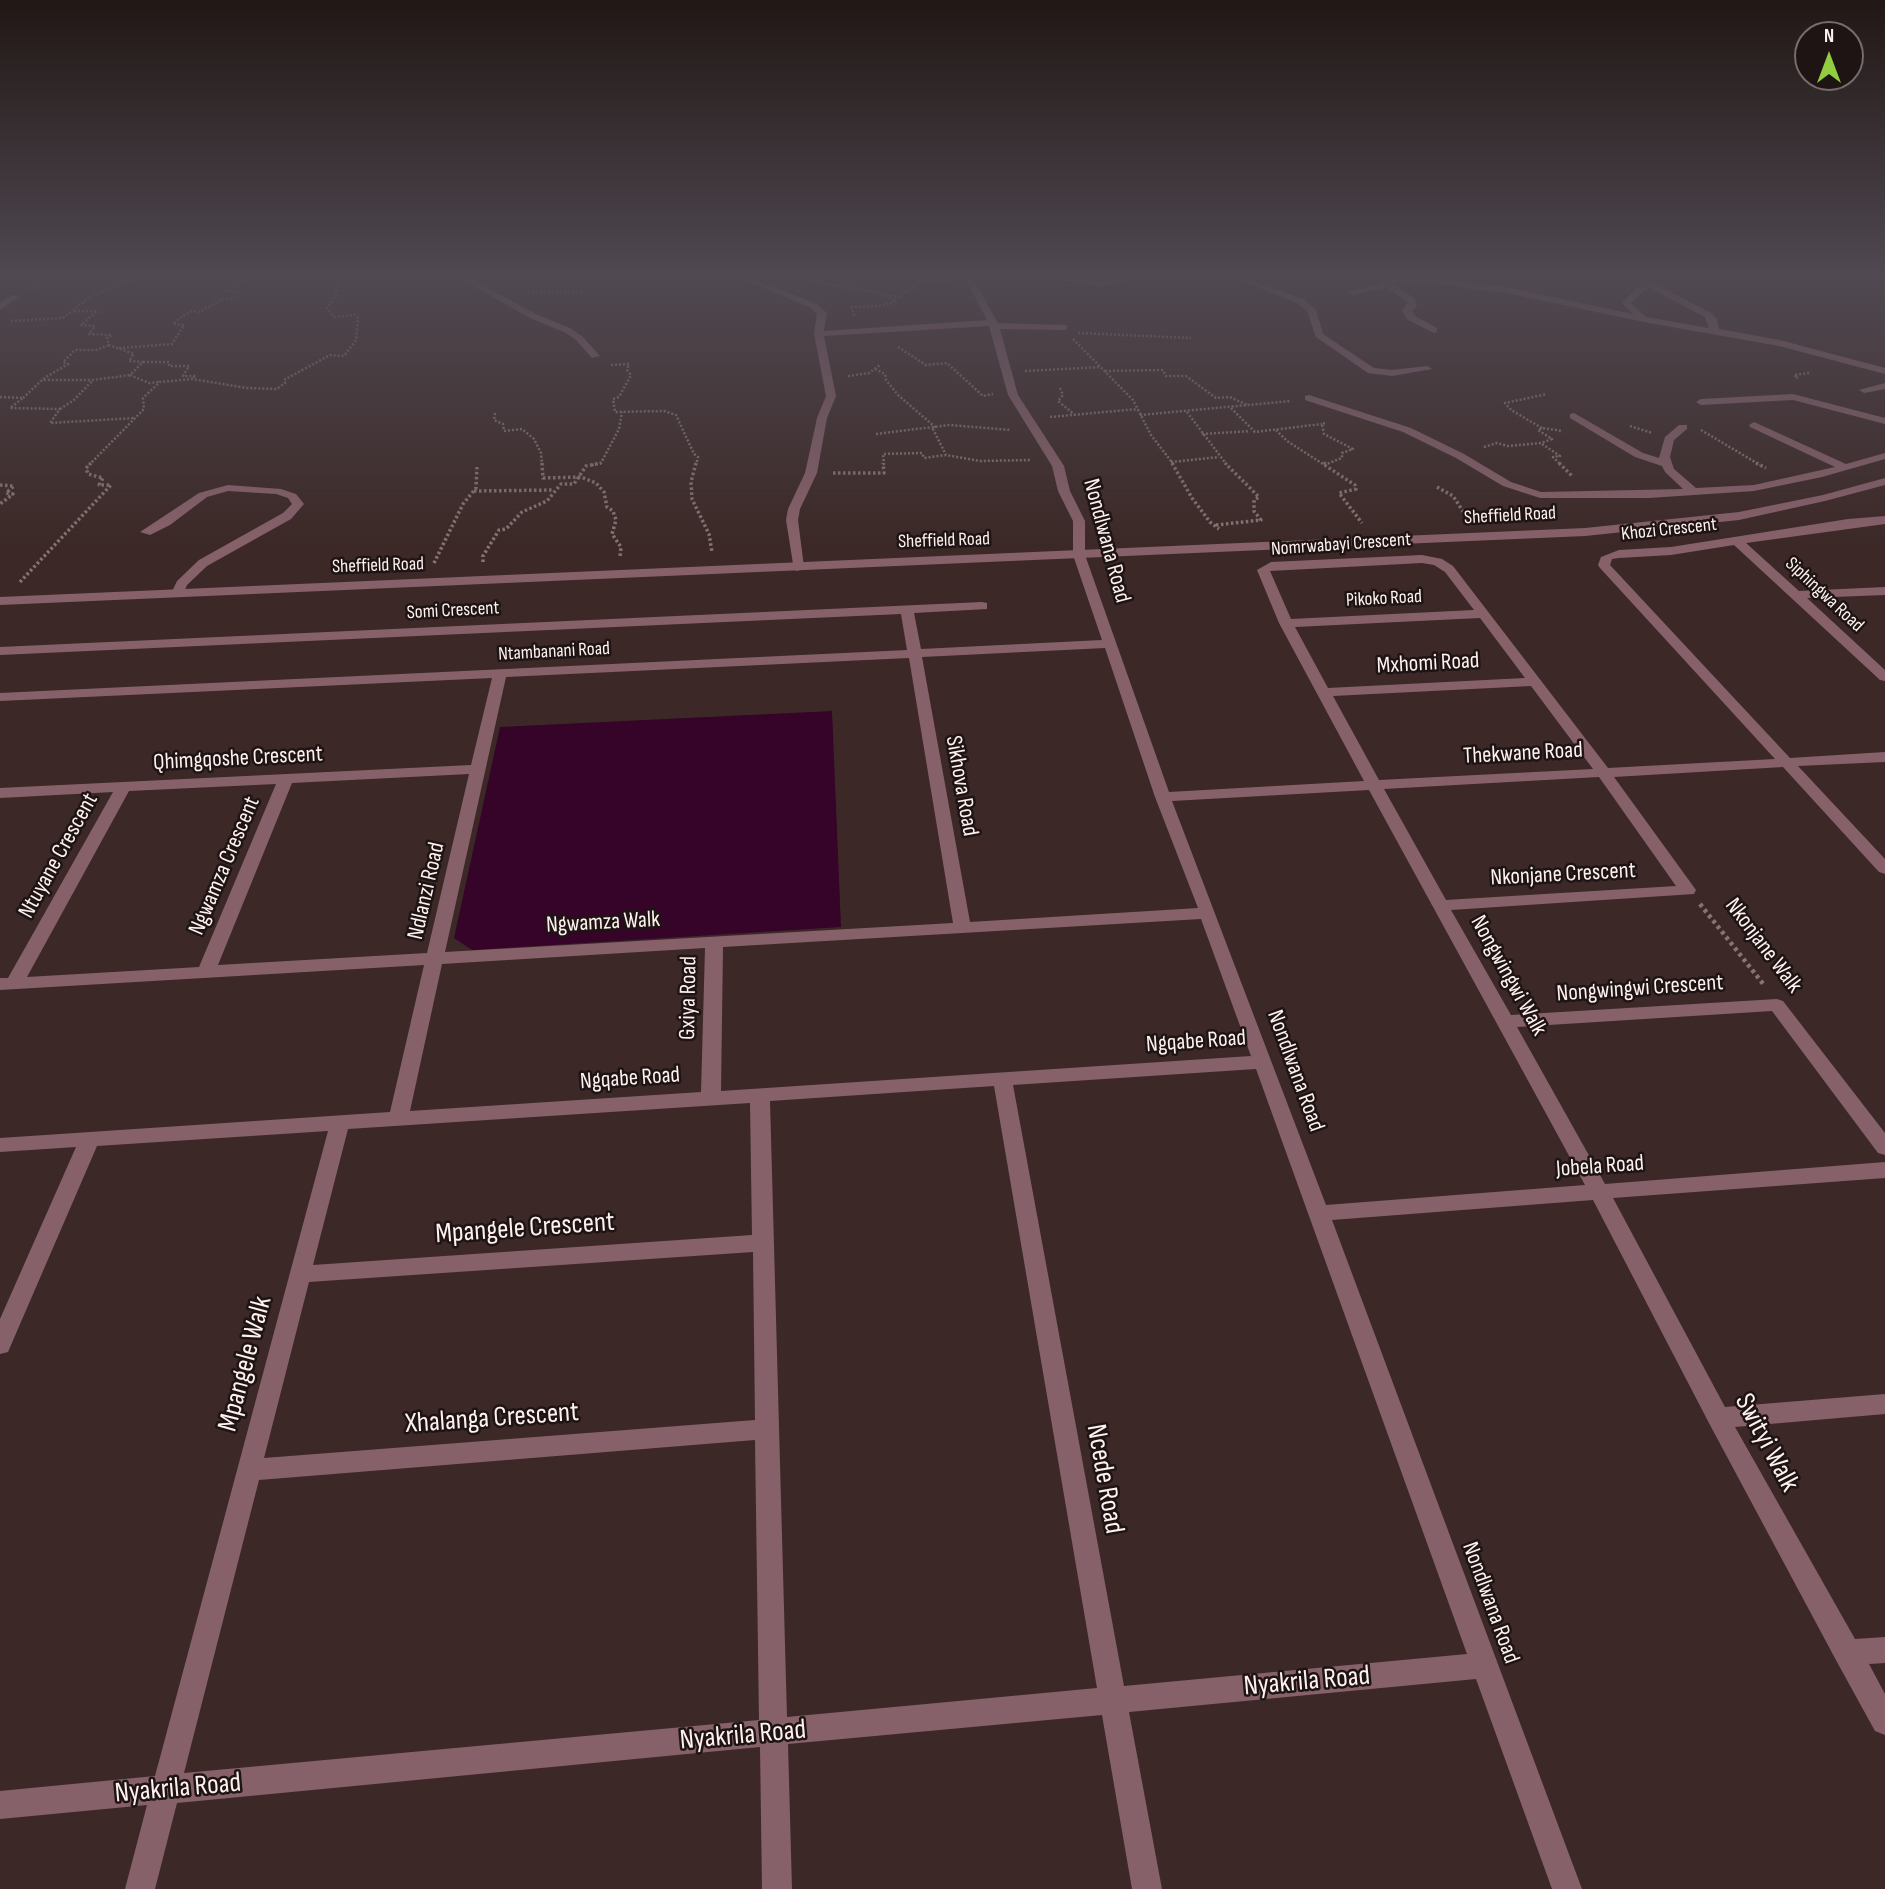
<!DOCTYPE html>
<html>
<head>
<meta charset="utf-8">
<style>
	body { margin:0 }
	#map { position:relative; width:1885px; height:1889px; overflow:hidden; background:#3c2927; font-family:"Sofia Sans Condensed",sans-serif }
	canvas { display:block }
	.north { position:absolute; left:1794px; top:21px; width:70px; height:70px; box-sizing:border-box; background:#1d1413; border:2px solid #776c6b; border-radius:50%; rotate:0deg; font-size:19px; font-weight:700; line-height:28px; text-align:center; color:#fef1ef }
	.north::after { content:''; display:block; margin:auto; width:24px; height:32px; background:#90cd41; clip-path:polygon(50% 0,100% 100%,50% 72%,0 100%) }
</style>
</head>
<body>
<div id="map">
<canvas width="1885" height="1889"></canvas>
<div class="north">N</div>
</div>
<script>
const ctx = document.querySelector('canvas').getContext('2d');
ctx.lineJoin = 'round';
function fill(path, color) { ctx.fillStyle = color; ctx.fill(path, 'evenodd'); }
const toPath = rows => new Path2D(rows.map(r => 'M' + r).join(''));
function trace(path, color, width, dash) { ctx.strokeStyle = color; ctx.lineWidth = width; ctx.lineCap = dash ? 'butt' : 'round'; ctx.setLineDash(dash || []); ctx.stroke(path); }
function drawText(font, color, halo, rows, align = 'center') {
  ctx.font = font + ' "Sofia Sans Condensed",sans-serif'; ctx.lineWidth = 5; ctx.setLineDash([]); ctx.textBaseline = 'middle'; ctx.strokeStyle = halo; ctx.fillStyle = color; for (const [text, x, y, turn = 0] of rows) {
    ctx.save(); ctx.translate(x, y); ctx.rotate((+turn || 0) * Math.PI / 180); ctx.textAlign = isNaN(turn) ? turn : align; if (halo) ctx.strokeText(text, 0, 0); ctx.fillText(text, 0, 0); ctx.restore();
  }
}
fill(toPath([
	[832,711,841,927,472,950,454,938,500,727]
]), '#360329');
trace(toPath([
	[808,280,899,297,920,282,953,282],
	[30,288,44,280],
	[528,292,584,292],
	[74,311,97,311,81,325,95,326,89,334,112,335,107,338,109,345,134,354,129,361,143,362,130,375,149,383,159,382],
	[854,316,852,307,880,306,896,301,887,297],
	[11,321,63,318,90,297,106,291,117,282,140,280],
	[1078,333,1191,338],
	[1073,339,1133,400,1151,435,1174,465],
	[898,347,926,365,947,363,983,396,993,394],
	[119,348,172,344,184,325,173,324,176,321,190,311,200,312,222,299,231,299,239,292,226,291,245,280],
	[143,362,169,362,169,366,189,366,183,376,196,376,192,378],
	[611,365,629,364,627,370,631,375,619,397,613,399,615,412,664,411,676,415,694,454,698,457,696,465],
	[875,369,885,374,886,380,898,395,935,427,933,429,946,455],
	[1025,371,1101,367],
	[1105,371,1163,370,1166,376,1186,376,1216,398,1230,397,1247,405],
	[848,376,869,373,880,365],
	[1796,378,1798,377,1794,375,1810,373],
	[43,379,68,364,63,362,75,350,96,350,109,345],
	[1060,388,1063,395,1058,401,1075,415],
	[0,397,23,398,10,408,60,409,50,423,134,418],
	[23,398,42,380,93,380,130,375],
	[1231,408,1255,432,1322,424],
	[60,409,74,400,93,380],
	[1187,412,1227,465],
	[495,413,494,420,503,424,504,431,522,429,534,439,541,453,542,465],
	[1140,415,1291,401],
	[1050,417,1138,409],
	[1630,426,1652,433],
	[1542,428,1511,410,1505,403,1547,394],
	[1276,430,1287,441,1323,464],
	[1701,430,1760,465],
	[876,434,949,425,1011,430],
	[1202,434,1250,431],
	[1542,444,1560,456,1553,457,1561,465],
	[1484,447,1497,443,1508,446,1541,443,1552,439,1538,430,1542,428,1563,431],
	[1171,462,1219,457],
	[89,465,144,409,143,398,160,382,192,379,247,388,277,389,285,383,284,380,330,355,344,356,356,340,358,318,355,315,334,317,327,308,336,296,337,284,341,280],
	[592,465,601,463,619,429,622,412],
	[884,465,883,454,922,453,924,458,946,455,980,461,1031,460],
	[1324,465,1342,458,1342,453,1353,449,1324,434,1322,424,1325,423]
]), '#857472', 2.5, [2, 2]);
trace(toPath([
	[542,463,543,478,581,477,596,483,604,492,607,507,613,511,616,520,612,534,621,547,620,557],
	[696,463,691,482,692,499,709,534,712,552],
	[1172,463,1192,498,1210,522,1219,529],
	[1326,463,1323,464,1355,485,1356,489,1339,493,1362,523],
	[1559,463,1573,477],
	[1756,463,1766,468],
	[833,473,884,473,883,463],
	[0,485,14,486,6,493,13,494,0,504],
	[1437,487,1453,496,1468,519],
	[474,491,554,490],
	[1216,525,1261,520,1254,511,1254,500,1259,497,1225,463],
	[483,562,483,556,499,530,506,529,522,512,547,501,561,484,574,484,586,466,601,463],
	[434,563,463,504,476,488,477,467],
	[20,582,111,485,99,485,103,478,88,474,86,468,91,463]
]), '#857472', 3.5, [2.5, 2.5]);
trace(toPath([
	[1700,904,1764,985]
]), '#857472', 4.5, [3.5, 3.5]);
fill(toPath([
	[1387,282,1390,283,1390,287,1353,295,1349,292,1387,282]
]), '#87616a');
fill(toPath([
	[463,280,473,280,536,314,570,328,582,336,600,356,592,358,576,340,564,332,530,318,463,280],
	[745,280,756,280,817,304,827,313,824,331,987,320,966,280,974,280,998,323,1067,325,1067,329,1064,330,1000,329,1018,395,1064,466,1070,491,1085,521,1085,555,1169,792,1364,781,1279,623,1257,570,1271,562,1422,555,1442,559,1453,566,1608,768,1775,759,1600,568,1598,565,1601,557,1619,550,1671,547,1848,519,1885,516,1885,524,1746,543,1799,591,1885,587,1885,595,1807,598,1885,670,1885,681,1880,680,1734,545,1671,555,1619,558,1612,559,1610,565,1790,758,1885,752,1885,762,1798,766,1885,859,1885,874,1879,872,1783,767,1614,777,1696,890,1694,894,1451,910,1511,1015,1777,999,1783,1001,1885,1133,1885,1155,1878,1153,1772,1011,1517,1027,1605,1184,1885,1162,1885,1178,1613,1198,1725,1407,1885,1394,1885,1414,1735,1427,1855,1639,1885,1637,1885,1663,1869,1664,1885,1694,1885,1735,1875,1731,1837,1662,1710,1425,1593,1200,1332,1220,1582,1889,1552,1889,1476,1679,1129,1712,1162,1889,1132,1889,1102,1715,788,1744,792,1889,762,1889,760,1747,177,1803,155,1889,125,1889,147,1805,0,1819,0,1791,155,1776,328,1131,97,1146,11,1345,8,1352,0,1354,0,1319,76,1147,0,1152,0,1138,390,1112,424,965,0,990,0,978,8,978,113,792,0,798,0,788,471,765,492,678,0,701,0,693,907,650,901,614,0,655,0,647,982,602,987,603,987,609,914,613,921,649,1102,640,1073,555,1073,521,1058,491,1052,466,1008,395,989,326,824,336,836,396,827,418,817,473,800,509,798,520,804,567,798,571,794,570,786,520,788,509,805,473,817,418,826,396,814,334,817,314,811,308,745,280],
	[1422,563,1434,565,1445,572,1474,610,1291,619,1270,571,1422,563],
	[1480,618,1525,678,1328,688,1295,627,1480,618],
	[1105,648,1155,797,1198,908,970,922,922,657,1105,648],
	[909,658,953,923,445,952,506,677,909,658],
	[1531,686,1593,769,1379,780,1333,696,1531,686],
	[469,774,427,953,218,965,292,783,469,774],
	[1599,777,1676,886,1446,900,1384,789,1599,777],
	[276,784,199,967,27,977,129,791,276,784],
	[1369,790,1496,1022,1585,1185,1326,1205,1172,801,1369,790],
	[1201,919,1251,1056,721,1091,723,947,1201,919],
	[705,948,701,1092,410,1111,442,964,705,948],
	[1256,1069,1467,1654,1124,1686,1013,1085,1256,1069],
	[994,1086,1097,1688,787,1717,770,1101,994,1086],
	[750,1103,752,1235,313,1265,348,1129,750,1103],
	[753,1252,755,1420,264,1458,309,1282,753,1252],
	[755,1440,759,1720,184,1773,259,1480,755,1440],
	[1059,280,1103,281,1128,280,1103,287,1059,280],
	[1240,280,1251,280,1303,299,1316,310,1323,334,1374,368,1392,370,1427,366,1432,369,1392,376,1368,373,1316,337,1307,311,1297,303,1240,280],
	[1376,280,1445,280,1506,287,1633,314,1622,303,1642,283,1638,280,1648,280,1711,313,1717,319,1719,329,1780,340,1885,368,1885,374,1779,346,1649,323,1506,293,1436,284,1393,283,1415,299,1417,306,1412,311,1415,316,1437,328,1437,332,1434,333,1408,320,1402,311,1408,302,1376,280],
	[1648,287,1705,317,1709,328,1646,317,1631,303,1648,287],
	[12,295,19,297,0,310,0,303,12,295],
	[1885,383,1885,389,1864,393,1859,390,1885,383],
	[1793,394,1885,418,1885,424,1793,400,1701,405,1696,402,1701,399,1793,394],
	[1309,395,1411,428,1464,454,1511,482,1541,492,1683,489,1665,472,1662,466,1635,457,1570,418,1570,414,1574,413,1643,453,1659,458,1665,437,1679,425,1687,425,1687,429,1674,440,1670,457,1674,469,1696,488,1754,485,1835,467,1750,427,1749,425,1754,422,1846,464,1885,453,1885,459,1822,477,1754,491,1649,498,1540,498,1503,486,1456,458,1403,432,1305,400,1305,396,1309,395],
	[228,485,281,489,296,494,304,504,291,519,207,566,187,585,182,597,172,597,171,594,177,581,199,560,283,513,292,504,288,498,276,494,228,491,207,497,170,525,150,535,140,532,199,493,228,485]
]), '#87616a');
fill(toPath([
	[1885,478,1885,485,1825,501,1739,520,1585,536,0,605,0,597,1585,528,1739,512,1823,495,1885,478]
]), '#87616a');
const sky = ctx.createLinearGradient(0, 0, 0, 544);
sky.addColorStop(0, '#211715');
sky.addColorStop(0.51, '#504952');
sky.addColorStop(1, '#50495200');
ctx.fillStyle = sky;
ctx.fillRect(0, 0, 1885, 544);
drawText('19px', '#fef1ef', '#1d1413', [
	["Sheffield Road",1510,516,-3],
	["Khozi Crescent",1669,530,-6],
	["Sheffield Road",944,541,-2],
	["Nomrwabayi Crescent",1341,545,-4],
	["Sheffield Road",378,566,-2],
	["Siphingwa Road",1824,595,43],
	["Pikoko Road",1384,599,-3],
	["Somi Crescent",453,611,-3],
	["Ntambanani Road",554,652,-3]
]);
drawText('23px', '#fef1ef', '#1d1413', [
	["Nondlwana Road",1106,541,75],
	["Mxhomi Road",1428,664,-3],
	["Thekwane Road",1523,754,-3],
	["Qhimgqoshe Crescent",238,759,-3],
	["Sikhova Road",961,786,80],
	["Ntuyane Crescent",59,856,-61],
	["Ngwamza Crescent",225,866,-67],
	["Nkonjane Crescent",1563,875,-3],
	["Ndlanzi Road",427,891,-77],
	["Ngwamza Walk",603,923,-3],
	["Nkonjane Walk",1763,946,53],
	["Nongwingwi Walk",1508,976,61],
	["Nongwingwi Crescent",1640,989,-4],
	["Gxiya Road",689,998,-89],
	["Ngqabe Road",1196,1042,-4],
	["Nondlwana Road",1295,1071,70],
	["Ngqabe Road",630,1079,-4],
	["Jobela Road",1600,1167,-4],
	["Nondlwana Road",1490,1603,70]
]);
drawText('28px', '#fef1ef', '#1d1413', [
	["Mpangele Crescent",525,1229,-4],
	["Mpangele Walk",246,1364,-75],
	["Xhalanga Crescent",492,1419,-4],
	["Swityi Walk",1766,1443,62],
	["Ncede Road",1104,1479,80],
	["Nyakrila Road",1307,1682,-5],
	["Nyakrila Road",743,1736,-5],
	["Nyakrila Road",178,1789,-5]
]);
</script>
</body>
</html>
